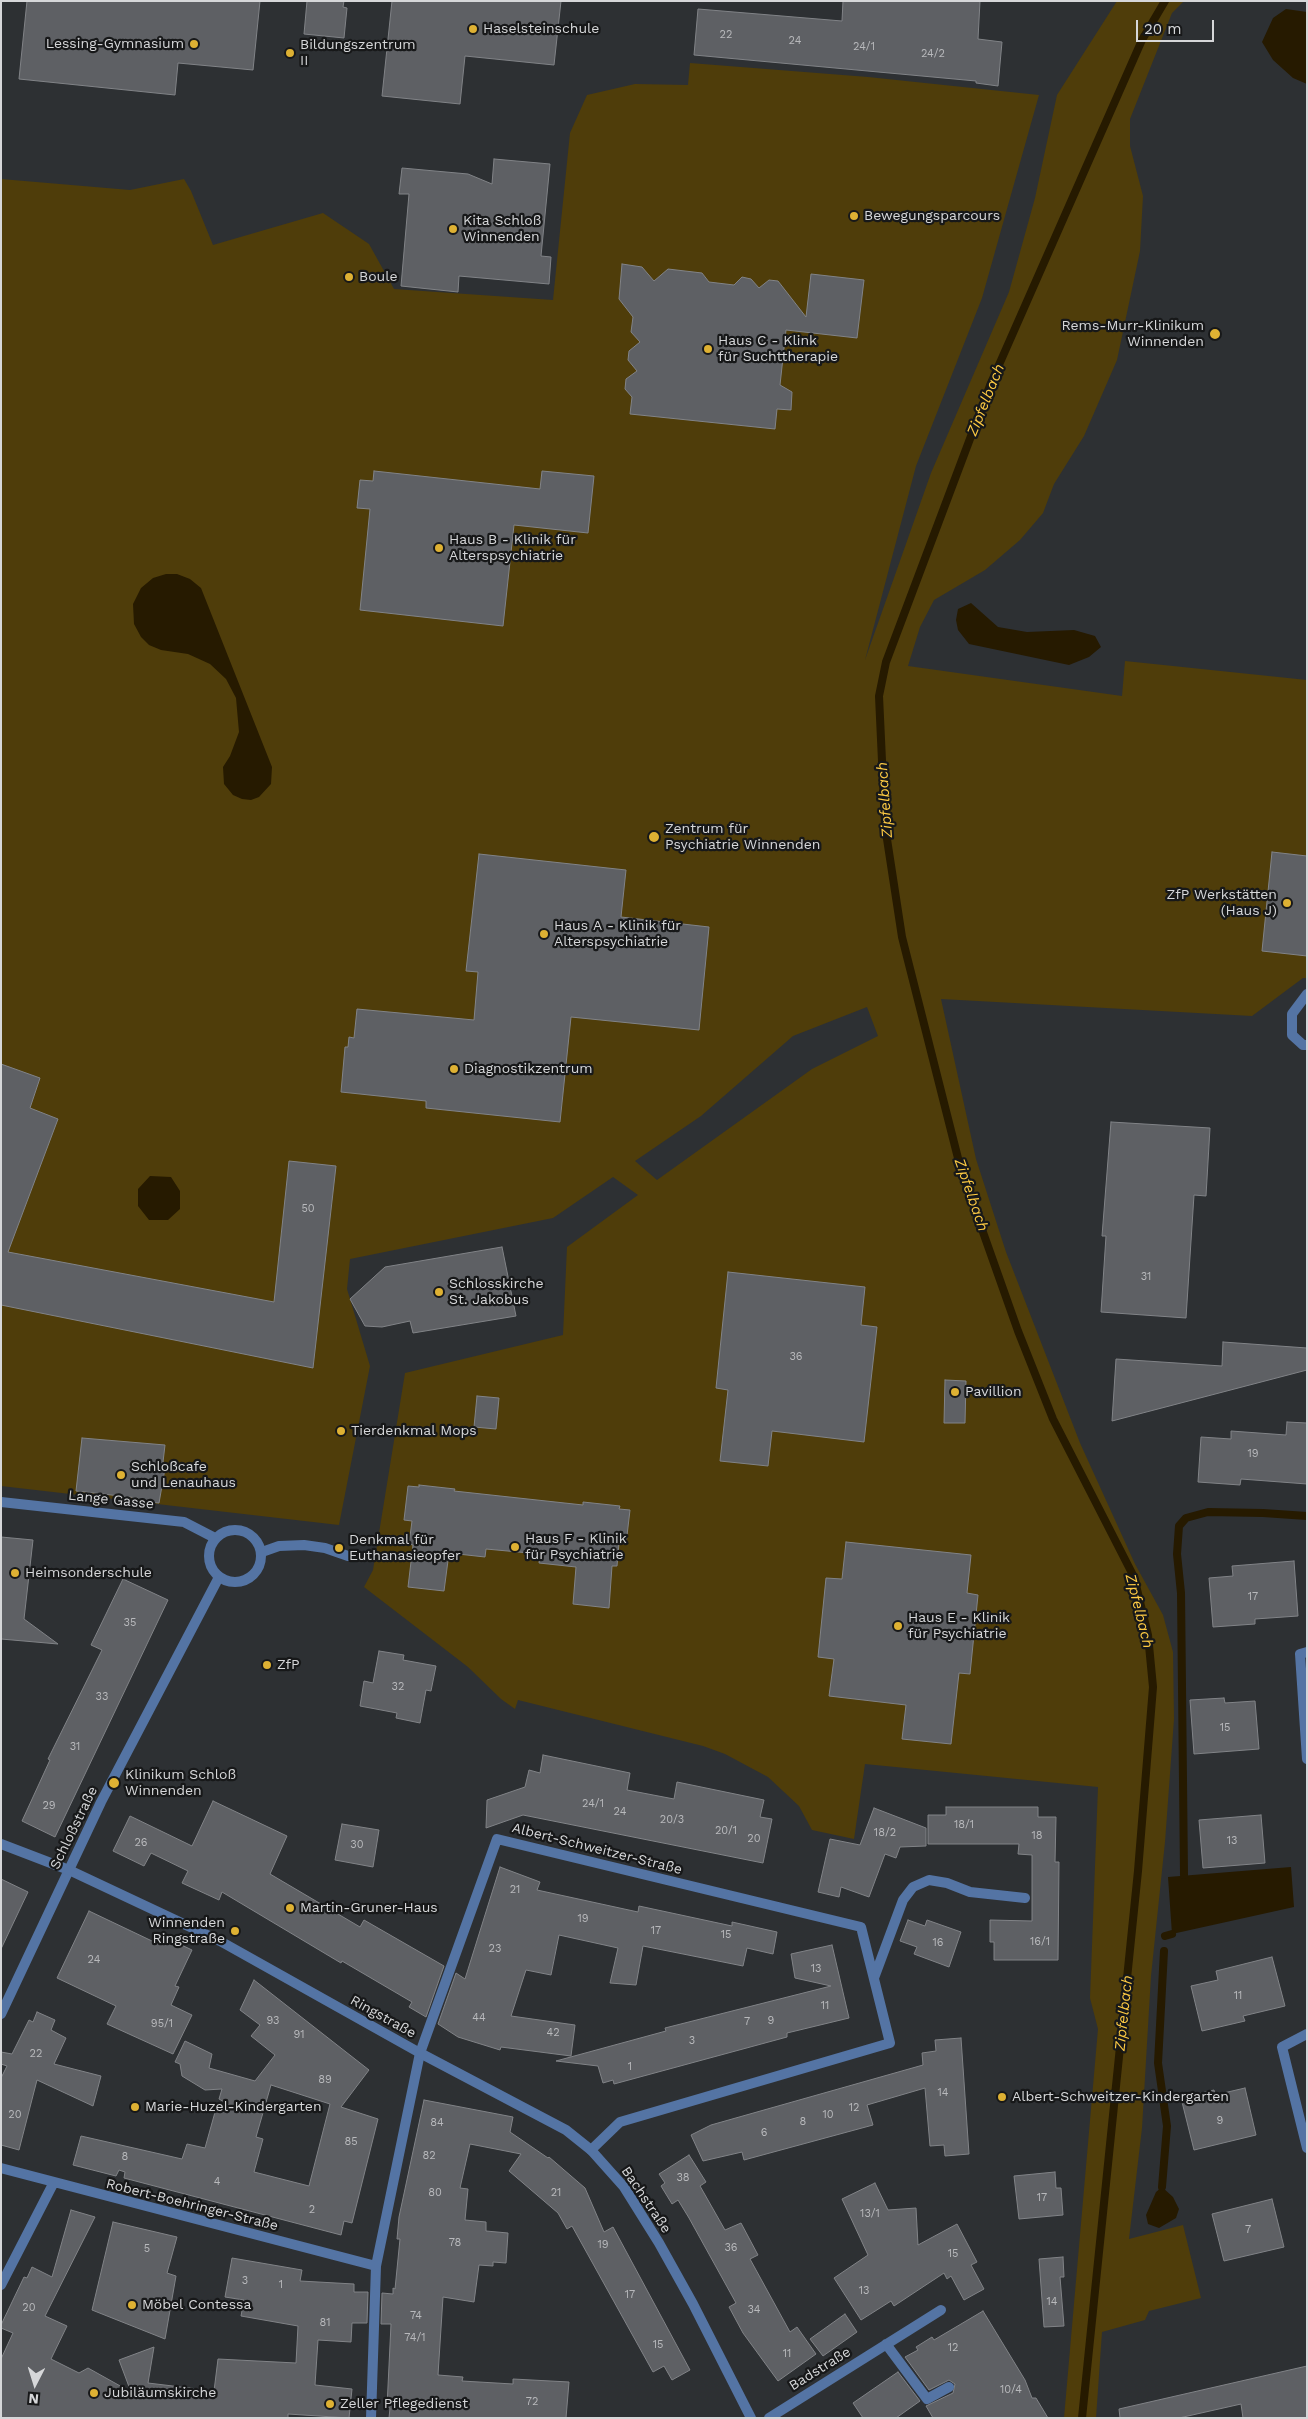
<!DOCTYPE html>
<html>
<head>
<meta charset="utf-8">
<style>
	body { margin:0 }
	#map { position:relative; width:1308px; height:2419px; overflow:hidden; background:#2d3033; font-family:"Work Sans",sans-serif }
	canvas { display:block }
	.frame { position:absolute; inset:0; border:2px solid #d6d7d9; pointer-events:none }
	.north { position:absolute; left:10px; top:2359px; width:50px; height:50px; -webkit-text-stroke:4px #171819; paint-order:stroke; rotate:185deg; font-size:14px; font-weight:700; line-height:20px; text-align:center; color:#d6d7d9 }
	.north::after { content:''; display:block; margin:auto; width:18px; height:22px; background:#d6d7d9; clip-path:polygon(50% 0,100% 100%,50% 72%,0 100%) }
	.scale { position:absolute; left:1136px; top:20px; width:78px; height:22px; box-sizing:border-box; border:2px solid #d6d7d9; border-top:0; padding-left:6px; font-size:15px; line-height:18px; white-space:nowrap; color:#d6d7d9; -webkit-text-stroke:4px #171819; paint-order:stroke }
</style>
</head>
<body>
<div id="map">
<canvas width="1308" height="2419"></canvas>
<div class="frame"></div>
<div class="north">N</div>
<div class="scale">20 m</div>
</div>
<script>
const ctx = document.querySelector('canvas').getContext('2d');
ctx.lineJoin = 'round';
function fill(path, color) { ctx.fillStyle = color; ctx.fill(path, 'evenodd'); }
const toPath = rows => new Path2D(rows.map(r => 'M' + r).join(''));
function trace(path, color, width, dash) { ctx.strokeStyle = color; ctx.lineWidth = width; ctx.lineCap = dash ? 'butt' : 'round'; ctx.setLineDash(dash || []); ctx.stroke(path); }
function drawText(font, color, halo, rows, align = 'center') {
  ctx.font = font + ' "Work Sans",sans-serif'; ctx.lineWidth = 4.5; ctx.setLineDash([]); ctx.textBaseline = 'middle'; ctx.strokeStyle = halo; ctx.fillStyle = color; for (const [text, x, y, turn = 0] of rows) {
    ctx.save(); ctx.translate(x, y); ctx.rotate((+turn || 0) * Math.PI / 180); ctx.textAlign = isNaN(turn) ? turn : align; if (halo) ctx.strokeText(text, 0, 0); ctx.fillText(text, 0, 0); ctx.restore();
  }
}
fill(toPath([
	[1117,1,1184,1,1172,13,1130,119,1130,146,1143,196,1140,251,1117,360,1084,436,1054,484,1043,513,1020,540,985,570,934,600,920,627,908,666,1122,696,1125,661,1307,680,1307,978,1303,978,1252,1016,941,999,976,1159,1006,1252,1080,1443,1135,1564,1163,1615,1173,1652,1174,1719,1165,1842,1151,1976,1142,2128,1129,2239,1183,2225,1201,2298,1149,2311,1145,2320,1102,2332,1096,2418,1064,2418,1098,2029,1090,1998,1098,1787,865,1764,854,1839,812,1830,799,1806,768,1777,725,1754,703,1746,518,1700,515,1709,501,1699,468,1667,364,1587,373,1570,405,1373,563,1335,567,1247,638,1195,613,1177,553,1218,350,1259,347,1289,370,1366,339,1525,1,1486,1,179,130,190,184,179,191,191,213,245,323,213,369,244,394,289,553,300,570,133,587,95,635,84,688,85,690,63,868,77,1039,95,982,298,916,466,865,660,931,473,1009,292,1035,198,1057,95],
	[867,1007,878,1036,812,1069,657,1180,635,1161,701,1116,793,1036]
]), '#4f3d0a');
fill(toPath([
	[1286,9,1307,12,1307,84,1293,78,1273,60,1262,42,1273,18],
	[166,574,177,574,190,579,201,588,272,767,271,784,259,797,251,800,242,799,233,795,224,784,223,767,230,756,239,732,236,698,226,679,210,664,188,654,161,650,149,645,141,637,134,624,133,604,141,588,153,578],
	[971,603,998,627,1027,632,1074,630,1095,636,1101,647,1089,657,1069,665,969,644,958,630,956,620,958,609],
	[150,1176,171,1177,180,1191,180,1209,168,1220,149,1220,138,1206,138,1189],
	[1291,1867,1294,1907,1172,1934,1168,1877],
	[1162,2187,1173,2197,1179,2209,1176,2218,1159,2228,1148,2224,1146,2215,1156,2192]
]), '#261a00');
trace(toPath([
	[1184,1875,1181,1593,1177,1554,1179,1526,1186,1518,1208,1512,1263,1513,1307,1516],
	[1165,1936,1172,1934],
	[1162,2187,1167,2126,1158,2063,1164,1951],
	[1082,2418,1138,1871,1153,1687,1148,1635,1134,1577,1053,1419,1018,1331,961,1170,902,937,885,826,879,696,886,662,991,383,1142,40,1165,1]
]), '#261a00', 8);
const building = toPath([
	[27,1,260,1,253,70,178,63,175,95,19,79,27,1],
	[307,1,344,1,343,7,347,8,344,38,304,34,307,1],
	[392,1,561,1,554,65,465,56,460,104,382,96,392,1],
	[843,1,980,1,978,39,1002,42,998,86,976,83,976,81,694,55,698,9,842,21,843,1],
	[494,159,550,164,541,256,551,257,549,284,459,276,458,292,401,286,409,194,399,194,402,168,468,174,492,184,494,159],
	[622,264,642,267,654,281,668,269,702,273,709,282,734,285,742,277,751,279,759,288,769,280,778,281,806,317,811,274,864,280,857,338,786,330,780,385,792,392,791,410,777,409,775,429,630,414,632,397,625,389,626,379,637,371,628,360,629,351,640,342,631,332,633,317,619,299,622,264],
	[374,471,540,489,542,471,594,476,588,533,514,525,503,626,360,610,370,509,357,508,360,480,373,481,374,471],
	[1272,852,1307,856,1307,956,1262,951,1272,852],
	[479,854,626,870,621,917,709,927,699,1030,571,1017,560,1122,426,1108,426,1101,341,1092,345,1047,348,1047,349,1037,354,1038,357,1009,474,1020,478,972,466,971,479,854],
	[1,1064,40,1078,30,1108,58,1119,8,1252,274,1302,289,1161,336,1166,313,1368,1,1305,1,1064],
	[1111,1122,1210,1128,1206,1196,1194,1195,1186,1318,1101,1312,1106,1236,1102,1236,1111,1122],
	[502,1247,516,1316,413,1333,410,1321,382,1327,365,1326,350,1299,385,1267,502,1247],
	[728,1272,865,1287,861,1325,877,1327,864,1442,772,1431,768,1466,720,1461,728,1390,716,1388,728,1272],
	[1223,1342,1307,1348,1307,1370,1112,1421,1116,1359,1222,1366,1223,1342],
	[945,1380,966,1381,965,1423,944,1423,945,1380],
	[477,1396,499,1398,496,1429,474,1427,477,1396],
	[1287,1422,1307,1423,1307,1484,1241,1479,1240,1485,1198,1482,1201,1437,1231,1439,1231,1431,1286,1435,1287,1422],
	[82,1438,165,1445,163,1462,166,1463,159,1503,138,1501,138,1498,76,1491,82,1438],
	[419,1485,455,1489,454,1491,583,1505,583,1502,620,1506,619,1509,630,1510,626,1544,619,1543,617,1566,612,1566,609,1608,573,1604,576,1567,539,1563,540,1554,486,1549,485,1557,449,1553,444,1591,408,1587,413,1545,409,1544,412,1521,404,1520,408,1486,419,1487,419,1485],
	[1,1537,33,1540,24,1619,58,1644,1,1639,1,1537],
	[846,1542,971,1555,967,1593,978,1595,970,1674,959,1673,951,1744,902,1739,906,1705,829,1696,834,1659,818,1657,826,1578,842,1579,846,1542],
	[1294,1561,1298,1616,1255,1619,1255,1624,1213,1627,1209,1578,1233,1576,1232,1566,1294,1561],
	[123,1579,168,1600,55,1837,22,1821,50,1760,48,1759,102,1650,91,1645,123,1579],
	[379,1651,404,1655,403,1660,436,1666,431,1691,426,1690,420,1723,396,1718,397,1713,360,1706,364,1681,373,1683,379,1651],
	[1224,1698,1225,1703,1255,1701,1259,1749,1194,1754,1190,1700,1224,1698],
	[543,1755,630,1773,627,1790,674,1799,677,1782,764,1800,760,1817,772,1819,763,1863,523,1815,486,1828,487,1800,525,1787,529,1770,540,1773,543,1755],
	[213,1801,287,1836,270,1874,360,1927,364,1920,444,1966,426,2017,409,2007,412,2002,342,1961,341,1963,222,1892,219,1900,182,1883,188,1871,151,1853,144,1866,113,1851,130,1816,192,1846,213,1801],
	[946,1807,1038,1807,1038,1817,1056,1817,1055,1862,1059,1862,1058,1960,994,1960,994,1942,990,1942,990,1920,1032,1921,1032,1855,1018,1854,1019,1844,928,1844,928,1815,946,1815,946,1807],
	[874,1808,926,1828,926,1846,900,1847,896,1858,885,1854,869,1897,841,1887,839,1897,818,1892,830,1839,860,1845,874,1808],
	[1261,1815,1265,1863,1203,1868,1199,1820,1261,1815],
	[342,1824,379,1830,373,1867,335,1860,342,1824],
	[500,1867,540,1882,537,1890,638,1912,639,1906,732,1926,732,1922,777,1932,773,1954,747,1948,743,1966,643,1946,636,1985,610,1983,618,1948,559,1935,551,1975,526,1970,511,2016,575,2025,571,2056,501,2047,500,2050,458,2037,438,2024,456,1973,465,1979,500,1867],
	[1,1879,28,1892,1,1949,1,1879],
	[89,1911,152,1941,156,1933,192,1950,175,1986,179,1987,171,2005,192,2015,173,2054,107,2024,116,2006,57,1978,89,1911],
	[908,1920,925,1926,927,1920,961,1932,949,1967,914,1954,917,1947,900,1941,908,1920],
	[832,1945,849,2018,787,2033,787,2037,614,2084,613,2080,603,2083,598,2066,556,2061,666,2031,665,2028,831,1986,795,1978,791,1954,832,1945],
	[1272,1957,1285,2006,1243,2016,1245,2021,1202,2031,1191,1986,1218,1980,1216,1971,1272,1957],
	[254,1980,369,2070,341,2107,378,2119,352,2223,344,2221,341,2235,124,2178,125,2172,119,2170,116,2176,73,2165,81,2136,182,2159,187,2144,205,2148,217,2105,238,2110,219,2099,222,2089,205,2090,182,2076,180,2064,175,2062,185,2041,212,2054,209,2068,255,2081,275,2055,251,2036,260,2025,240,2010,254,1980],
	[271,2085,330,2104,309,2186,254,2172,263,2139,256,2137,271,2085],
	[37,2012,55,2020,51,2030,66,2038,54,2064,101,2076,93,2106,37,2080,19,2150,1,2145,1,2078,7,2066,1,2064,1,2052,12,2054,29,2020,33,2022,37,2012],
	[961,2038,969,2154,945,2156,944,2145,930,2146,925,2088,867,2105,873,2125,744,2160,742,2152,703,2161,691,2135,711,2125,923,2065,922,2053,936,2051,935,2040,961,2038],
	[1245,2088,1256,2135,1194,2150,1181,2098,1214,2090,1215,2095,1245,2088],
	[424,2100,513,2117,510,2132,548,2158,549,2157,585,2188,604,2232,613,2227,690,2370,672,2380,664,2366,653,2372,572,2226,567,2229,558,2213,509,2171,521,2154,470,2144,460,2188,468,2189,465,2220,486,2222,486,2231,508,2233,506,2263,493,2262,493,2266,479,2265,474,2302,443,2297,438,2375,463,2377,462,2381,513,2384,513,2379,569,2382,566,2418,389,2418,390,2408,387,2407,391,2324,381,2324,382,2293,393,2294,393,2288,395,2289,400,2239,397,2239,399,2217,424,2100],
	[689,2155,706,2182,700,2186,725,2230,741,2223,758,2255,750,2259,790,2332,797,2327,816,2354,778,2381,743,2333,729,2307,736,2303,689,2218,678,2200,672,2204,661,2186,665,2183,659,2174,689,2155],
	[1055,2172,1056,2188,1061,2188,1063,2215,1019,2219,1014,2176,1055,2172],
	[875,2183,888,2210,916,2208,918,2245,957,2224,977,2262,971,2265,984,2289,964,2300,951,2276,947,2279,944,2273,894,2306,891,2301,861,2320,834,2278,868,2255,842,2199,875,2183],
	[1272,2199,1284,2247,1224,2261,1212,2214,1272,2199],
	[71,2210,95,2217,45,2316,67,2326,51,2359,79,2373,88,2368,131,2392,119,2360,154,2347,148,2383,214,2391,218,2359,296,2363,298,2326,241,2316,244,2300,225,2297,232,2258,302,2270,300,2281,354,2284,354,2292,368,2292,367,2323,352,2323,351,2342,318,2340,315,2385,352,2389,349,2418,288,2414,288,2418,1,2418,1,2359,13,2333,1,2328,1,2325,24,2277,27,2278,32,2267,52,2277,71,2210],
	[113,2222,177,2237,167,2273,176,2276,165,2339,92,2310,113,2222],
	[1063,2257,1064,2277,1060,2277,1064,2326,1044,2327,1039,2259,1063,2257],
	[983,2311,1025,2380,1032,2398,1036,2398,1048,2418,933,2418,926,2406,953,2393,955,2384,949,2380,929,2390,905,2357,918,2350,916,2347,932,2337,934,2340,983,2311],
	[845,2314,857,2332,823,2356,810,2339,845,2314],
	[1307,2366,1307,2418,1243,2418,1241,2404,1179,2418,1120,2418,1119,2409,1307,2366],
	[898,2372,920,2401,896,2418,863,2418,853,2403,898,2372]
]);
fill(building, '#5e6064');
trace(building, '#818387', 1);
trace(toPath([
	[1307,994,1292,1014,1292,1035,1303,1045,1307,1045],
	[1,1502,184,1522,215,1538],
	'209 1556a26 26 0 1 1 52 0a26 26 0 1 1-52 0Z',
	[262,1552,279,1546,304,1545,325,1548,348,1556],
	[1307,1652,1300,1654,1307,1759],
	[874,1978,903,1900,913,1887,929,1880,947,1883,970,1892,1025,1898],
	[1,2014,101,1802,219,1577],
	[1307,2034,1282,2047,1307,2148],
	[1,2168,376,2266],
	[1,2285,53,2184],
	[886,2344,927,2399,949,2387],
	[371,2418,376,2266,420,2053,497,1839,861,1927,890,2043,620,2122,591,2150],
	[769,2418,941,2310]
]), '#5474a4', 10);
trace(toPath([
	[1,1844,69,1870,220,1941,420,2053,566,2130,591,2150,624,2187,659,2243,693,2304,751,2418]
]), '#5474a4', 10);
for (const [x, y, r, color] of [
	[473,29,5,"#deb133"],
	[194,44,5,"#deb133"],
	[290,53,5,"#deb133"],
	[854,216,5,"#deb133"],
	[453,229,5,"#deb133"],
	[349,277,5,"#deb133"],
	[1215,334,6,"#deb133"],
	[708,349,5,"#deb133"],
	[439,548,5,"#deb133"],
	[654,837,6,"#deb133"],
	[1287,903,5,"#deb133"],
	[544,934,5,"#deb133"],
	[454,1069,5,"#deb133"],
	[439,1292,5,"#deb133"],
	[955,1392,5,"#deb133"],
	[341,1431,5,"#deb133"],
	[121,1475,5,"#deb133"],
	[515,1547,5,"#deb133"],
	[339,1548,5,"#deb133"],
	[15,1573,5,"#deb133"],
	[898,1626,5,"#deb133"],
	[267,1665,5,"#deb133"],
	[114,1783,6,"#deb133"],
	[290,1908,5,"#deb133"],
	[235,1931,5,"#deb133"],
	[1002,2097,5,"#deb133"],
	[135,2107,5,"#deb133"],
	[132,2305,5,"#deb133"],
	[94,2393,5,"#deb133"],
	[330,2404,5,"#deb133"]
]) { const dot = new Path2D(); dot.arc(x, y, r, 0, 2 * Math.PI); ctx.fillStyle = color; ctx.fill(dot); trace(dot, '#171819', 2); }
drawText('11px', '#b8b9bc', null, [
	["22",726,35],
	["24",795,41],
	["24/1",864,47],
	["24/2",933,54],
	["50",308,1209],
	["31",1146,1277],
	["36",796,1357],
	["19",1253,1454],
	["17",1253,1597],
	["35",130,1623],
	["32",398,1687],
	["33",102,1697],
	["15",1225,1728],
	["31",75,1747],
	["24/1",593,1804],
	["29",49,1806],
	["24",620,1812],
	["20/3",672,1820],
	["18/1",964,1825],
	["20/1",726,1831],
	["18/2",885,1833],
	["18",1037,1836],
	["20",754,1839],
	["13",1232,1841],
	["26",141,1843],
	["30",357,1845],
	["21",515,1890],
	["19",583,1919],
	["17",656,1931],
	["15",726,1935],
	["16/1",1040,1942],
	["16",938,1943],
	["23",495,1949],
	["24",94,1960],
	["13",816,1969],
	["11",1238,1996],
	["11",825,2006],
	["44",479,2018],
	["93",273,2021],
	["9",771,2021],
	["7",747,2022],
	["95/1",162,2024],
	["42",553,2033],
	["91",299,2035],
	["3",692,2041],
	["22",36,2054],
	["1",630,2067],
	["89",325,2080],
	["14",943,2093],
	["12",854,2108],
	["20",15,2115],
	["10",828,2115],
	["9",1220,2121],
	["8",803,2122],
	["84",437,2123],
	["6",764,2133],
	["85",351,2142],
	["82",429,2156],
	["8",125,2157],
	["38",683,2178],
	["4",217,2182],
	["80",435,2193],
	["21",556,2193],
	["17",1042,2198],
	["2",312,2210],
	["13/1",870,2214],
	["7",1248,2230],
	["78",455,2243],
	["19",603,2245],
	["36",731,2248],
	["5",147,2249],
	["15",953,2254],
	["3",245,2281],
	["1",281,2285],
	["13",864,2291],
	["17",630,2295],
	["14",1052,2302],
	["20",29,2308],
	["34",754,2310],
	["74",416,2316],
	["81",325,2323],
	["74/1",415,2338],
	["15",658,2345],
	["12",953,2348],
	["11",787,2354],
	["10/4",1011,2390],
	["72",532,2402]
]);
drawText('14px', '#d6d7d9', '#171819', [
	["Haselsteinschule",483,29],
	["Lessing-Gymnasium",184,44,"right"],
	["Bildungszentrum",300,45],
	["II",300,61],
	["Bewegungsparcours",864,216],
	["Kita Schloß",463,221],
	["Winnenden",463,237],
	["Boule",359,277],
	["Rems-Murr-Klinikum",1204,326,"right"],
	["Winnenden",1204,342,"right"],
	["Haus C - Klink",718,341],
	["für Suchttherapie",718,357],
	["Haus B - Klinik für",449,540],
	["Alterspsychiatrie",449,556],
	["Zentrum für",665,829],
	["Psychiatrie Winnenden",665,845],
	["ZfP Werkstätten",1277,895,"right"],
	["(Haus J)",1277,911,"right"],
	["Haus A - Klinik für",554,926],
	["Alterspsychiatrie",554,942],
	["Diagnostikzentrum",464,1069],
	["Schlosskirche",449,1284],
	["St. Jakobus",449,1300],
	["Pavillion",965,1392],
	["Tierdenkmal Mops",351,1431],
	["Schloßcafe",131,1467],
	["und Lenauhaus",131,1483],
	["Haus F - Klinik",525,1539],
	["für Psychiatrie",525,1555],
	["Denkmal für",349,1540],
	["Euthanasieopfer",349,1556],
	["Heimsonderschule",25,1573],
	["Haus E - Klinik",908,1618],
	["für Psychiatrie",908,1634],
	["ZfP",277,1665],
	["Klinikum Schloß",125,1775],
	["Winnenden",125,1791],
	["Martin-Gruner-Haus",300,1908],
	["Winnenden",225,1923,"right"],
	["Ringstraße",225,1939,"right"],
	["Albert-Schweitzer-Kindergarten",1012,2097],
	["Marie-Huzel-Kindergarten",145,2107],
	["Möbel Contessa",142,2305],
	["Jubiläumskirche",104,2393],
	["Zeller Pflegedienst",340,2404]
], 'left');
drawText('14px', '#d6d7d9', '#171819', [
	["Lange Gasse",111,1500,6],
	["Schloßstraße",74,1828,-64],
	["Albert-Schweitzer-Straße",597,1849,14],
	["Ringstraße",383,2017,29],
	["Bachstraße",646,2200,56],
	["Robert-Boehringer-Straße",192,2205,14],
	["Badstraße",820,2369,-32]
]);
drawText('italic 15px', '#fdca43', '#171819', [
	["Zipfelbach",986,400,-68],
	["Zipfelbach",885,800,-94],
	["Zipfelbach",971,1195,71],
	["Zipfelbach",1139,1611,76],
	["Zipfelbach",1124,2013,-84]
]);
</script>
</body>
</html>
